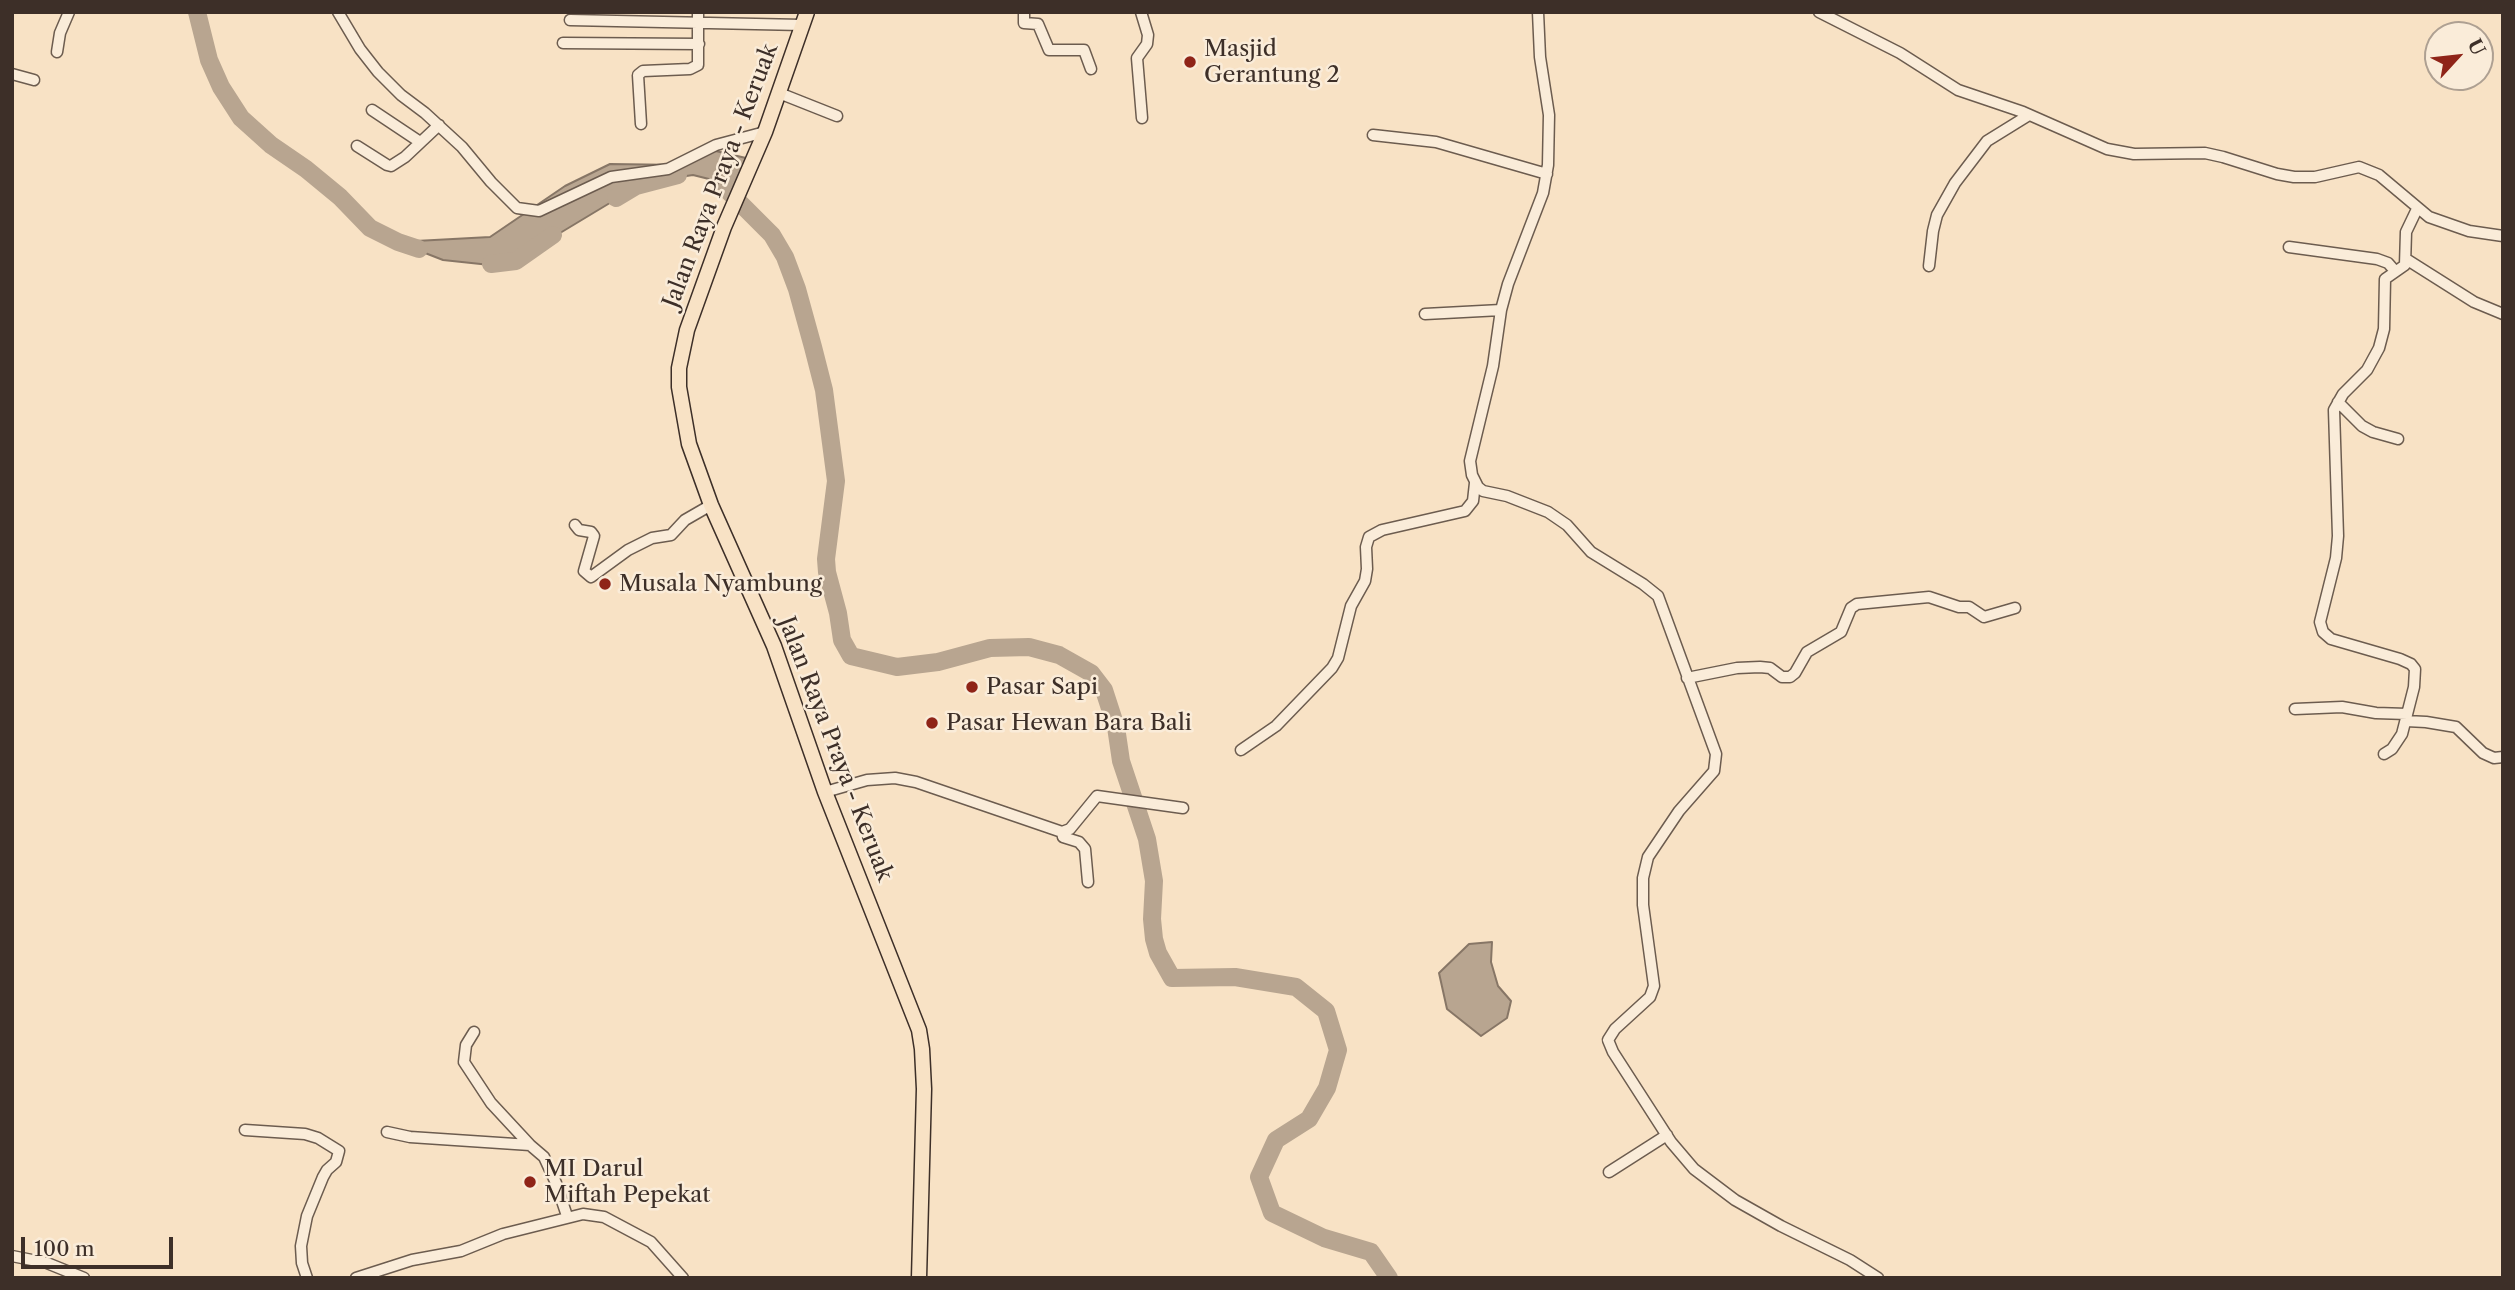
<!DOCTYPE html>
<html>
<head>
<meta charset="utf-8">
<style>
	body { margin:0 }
	#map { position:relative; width:2515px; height:1290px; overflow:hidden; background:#f8e2c5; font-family:"Libre Caslon Text",serif }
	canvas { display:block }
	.frame { position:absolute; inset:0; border:14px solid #3d2f28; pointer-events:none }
	.north { position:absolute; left:2424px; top:21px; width:70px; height:70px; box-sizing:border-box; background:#faecd9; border:2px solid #aea092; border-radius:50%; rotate:63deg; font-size:19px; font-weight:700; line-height:28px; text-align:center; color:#3d2f28 }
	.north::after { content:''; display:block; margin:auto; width:24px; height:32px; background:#8f2418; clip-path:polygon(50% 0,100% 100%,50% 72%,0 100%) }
	.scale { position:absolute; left:21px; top:1237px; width:152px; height:32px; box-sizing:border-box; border:4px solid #3d2f28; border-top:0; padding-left:9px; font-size:21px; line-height:24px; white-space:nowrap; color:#3d2f28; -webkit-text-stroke:5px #faecd9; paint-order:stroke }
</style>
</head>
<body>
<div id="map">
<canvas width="2515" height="1290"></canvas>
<div class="frame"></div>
<div class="north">U</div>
<div class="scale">100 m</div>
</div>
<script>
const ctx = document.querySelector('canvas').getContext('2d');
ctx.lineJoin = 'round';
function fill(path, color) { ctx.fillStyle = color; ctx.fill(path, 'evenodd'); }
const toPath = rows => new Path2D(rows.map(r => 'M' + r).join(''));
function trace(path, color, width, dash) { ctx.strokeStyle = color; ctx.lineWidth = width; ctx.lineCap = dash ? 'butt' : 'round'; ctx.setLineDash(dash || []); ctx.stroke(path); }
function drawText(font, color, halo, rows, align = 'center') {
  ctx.font = font + ' "Libre Caslon Text",serif'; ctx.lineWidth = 5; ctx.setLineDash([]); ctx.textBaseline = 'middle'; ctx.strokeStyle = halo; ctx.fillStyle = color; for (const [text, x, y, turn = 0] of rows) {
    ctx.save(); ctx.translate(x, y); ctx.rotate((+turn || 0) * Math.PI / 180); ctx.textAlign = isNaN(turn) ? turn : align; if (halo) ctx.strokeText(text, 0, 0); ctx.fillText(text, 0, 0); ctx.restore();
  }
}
const water = toPath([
	[707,149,746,158,731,194,713,180,693,175,653,181,638,186,512,262,490,265,443,260,397,242,490,237,565,186,610,164,683,165,707,149],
	[1492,942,1491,962,1498,986,1511,1001,1507,1018,1481,1036,1447,1009,1439,973,1469,944,1492,942]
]);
fill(water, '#b8a590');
trace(water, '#877666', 2);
trace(toPath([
	[197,12,209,60,221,87,241,118,271,145,306,169,340,197,370,228,398,242,419,249],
	[726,189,772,235,785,257,797,289,813,347,824,390,836,481,826,559,827,572,838,613,842,640,851,656,897,667,938,662,990,648,1029,647,1059,655,1091,673,1104,690,1116,727,1121,761,1147,839,1154,881,1152,919,1154,939,1158,953,1172,978,1235,977,1296,987,1326,1011,1338,1050,1327,1088,1309,1119,1276,1140,1259,1177,1272,1213,1324,1238,1371,1252,1389,1278],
	[616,198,636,186,678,175],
	[491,264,516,261,553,235]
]), '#b8a590', 18);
const minor = toPath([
	[338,12,360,49,378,72,401,95,425,113,462,147,491,182,517,208,539,211,611,177,668,169,716,145,765,132],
	[1024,12,1024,23,1038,24,1049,50,1084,50,1091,69],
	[1141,12,1148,35,1147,44,1137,58,1142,118],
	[1538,12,1540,57,1549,115,1548,165,1543,193,1508,284,1501,310,1493,366,1470,461,1472,475,1478,487,1483,491,1507,496,1548,512,1567,525,1591,552,1643,584,1658,596,1716,754,1714,771,1679,811,1648,857,1643,878,1643,905,1654,986,1650,997,1615,1029,1608,1040,1613,1052,1671,1142,1694,1169,1735,1200,1781,1226,1850,1260,1878,1278],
	[1819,12,1900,53,1958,90,2023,112,2107,149,2134,154,2205,153,2223,157,2277,174,2294,177,2315,177,2359,167,2379,175,2429,217,2469,231,2503,236],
	[570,20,802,25],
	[563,43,699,44],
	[57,52,60,33,69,12],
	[12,74,34,80],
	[779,93,837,116],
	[372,110,420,142],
	[641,124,638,75,643,71,690,69,698,65,698,12],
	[1373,135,1436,142,1547,174],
	[357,146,387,165,391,166,405,157,439,125],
	[2289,247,2377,259,2388,263,2395,271],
	[2406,259,2474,302,2503,314],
	[1929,266,1933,231,1937,215,1955,183,1987,141,2029,115],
	[1425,314,1501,310],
	[2338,402,2362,426,2373,432,2398,439],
	[575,525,579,530,591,532,594,536,584,571,591,577,628,550,652,538,671,535,685,520,711,505],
	[1687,678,1737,668,1760,667,1770,668,1782,677,1790,677,1795,673,1807,652,1841,632,1851,608,1857,604,1929,597,1959,607,1969,607,1984,617,2015,608],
	[2295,709,2342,707,2376,713,2407,714],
	[2406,721,2426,722,2456,727,2483,753,2494,758,2503,757],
	[1241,750,1276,726,1332,668,1338,658,1351,606,1365,581,1367,569,1366,547,1369,537,1382,530,1465,511,1473,501,1475,483],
	[2384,754,2392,749,2402,734,2414,687,2415,669,2411,664,2400,659,2331,639,2323,632,2320,622,2336,558,2338,536,2334,410,2343,394,2367,370,2379,348,2384,329,2385,279,2405,265,2406,232,2417,209],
	[825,792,867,780,895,778,916,782,1062,832,1070,829,1097,796,1183,808],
	[1062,832,1063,837,1079,842,1085,849,1088,882],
	[474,1032,466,1045,464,1062,491,1103,530,1145],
	[245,1130,305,1134,318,1138,339,1151,336,1162,327,1170,323,1177,307,1216,301,1246,302,1263,307,1278],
	[387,1132,410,1137,530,1145,544,1157,556,1183,567,1216],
	[1609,1172,1667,1135],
	[12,1256,47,1263,84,1278],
	[356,1278,412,1260,461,1251,503,1234,583,1214,604,1217,651,1242,683,1278]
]);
const major = toPath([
	[807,12,765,132,724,227,687,330,679,368,679,387,689,444,711,505,774,646,825,792,919,1030,922,1049,924,1089,919,1278]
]);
trace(minor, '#6c5c4f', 13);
trace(major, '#3d2f28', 17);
trace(minor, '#faecd9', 10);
trace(major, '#f8e2c5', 14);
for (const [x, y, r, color] of [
	[1190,62,7,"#8f2418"],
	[605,584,7,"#8f2418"],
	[972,687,7,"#8f2418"],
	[932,723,7,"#8f2418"],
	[530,1182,7,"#8f2418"]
]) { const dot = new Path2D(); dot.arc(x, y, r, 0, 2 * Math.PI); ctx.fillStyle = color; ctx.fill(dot); trace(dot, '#faecd9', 2.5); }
drawText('23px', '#3d2f28', '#faecd9', [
	["Masjid",1204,49],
	["Gerantung 2",1204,75],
	["Musala Nyambung",619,584],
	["Pasar Sapi",986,687],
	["Pasar Hewan Bara Bali",946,723],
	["MI Darul",544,1169],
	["Miftah Pepekat",544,1195]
], 'left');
drawText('23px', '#3d2f28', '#faecd9', [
	["Jalan Raya Praya - Keruak",721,176,-69],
	["Jalan Raya Praya - Keruak",835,749,69]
]);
</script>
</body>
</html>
